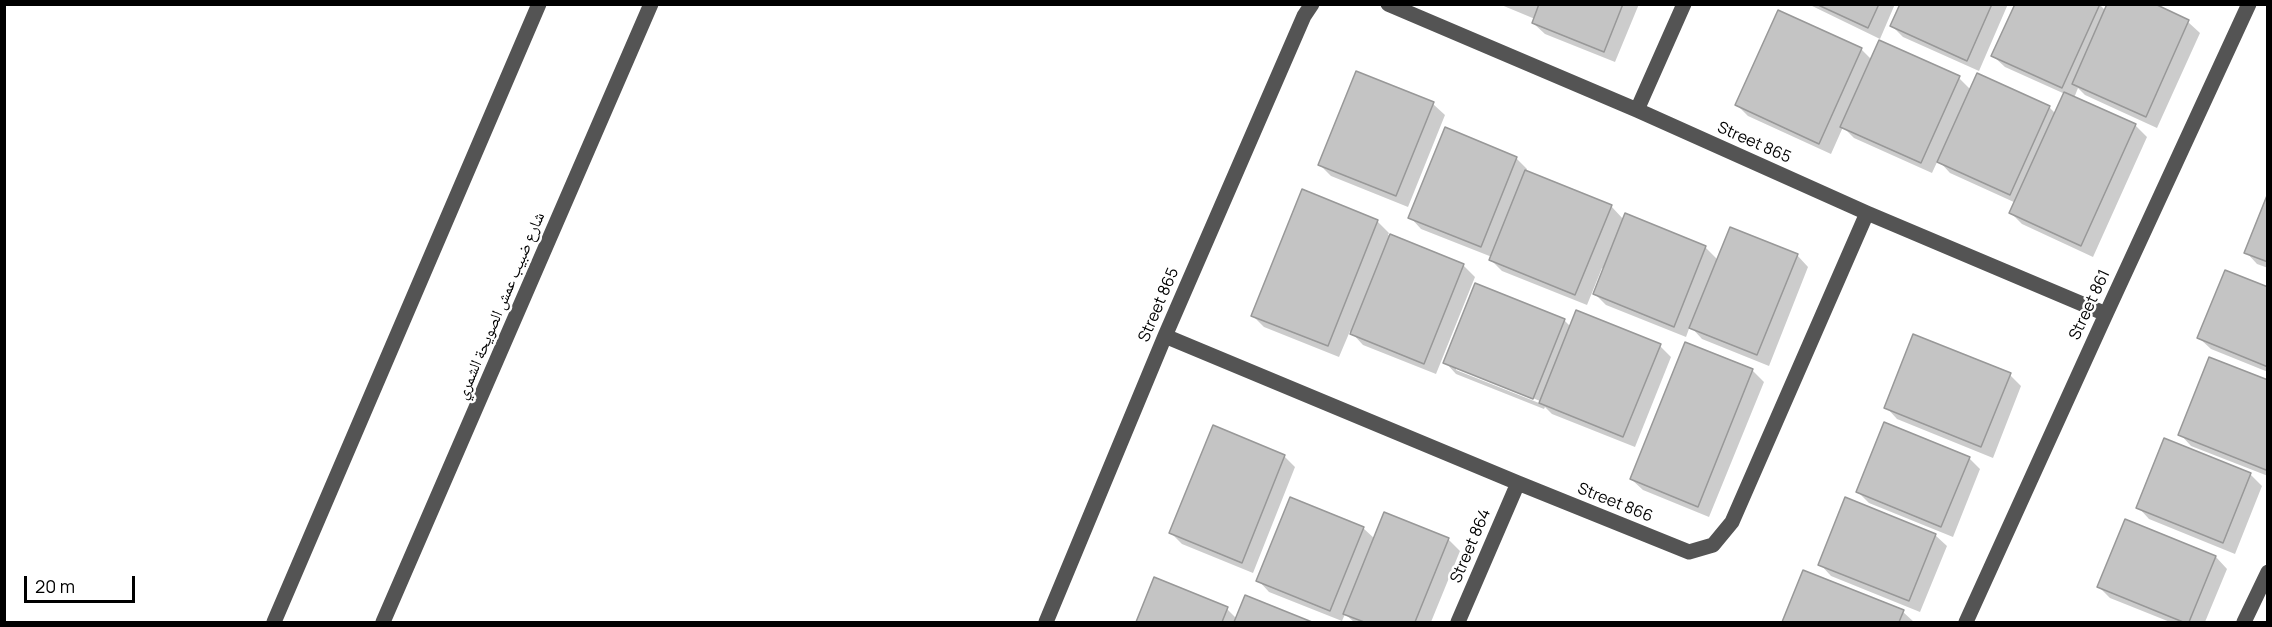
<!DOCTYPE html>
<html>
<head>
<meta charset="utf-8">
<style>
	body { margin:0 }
	#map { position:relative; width:2272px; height:627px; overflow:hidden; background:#fff; font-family:Manrope,sans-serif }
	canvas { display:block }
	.frame { position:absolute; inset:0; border:6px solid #000; pointer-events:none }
	.scale { position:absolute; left:24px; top:576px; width:111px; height:27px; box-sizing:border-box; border:3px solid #000; border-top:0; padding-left:8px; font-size:18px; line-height:21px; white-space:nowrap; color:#000; -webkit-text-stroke:4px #fff; paint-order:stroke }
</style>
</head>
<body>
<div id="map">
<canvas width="2272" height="627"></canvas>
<div class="frame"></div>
<div class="scale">20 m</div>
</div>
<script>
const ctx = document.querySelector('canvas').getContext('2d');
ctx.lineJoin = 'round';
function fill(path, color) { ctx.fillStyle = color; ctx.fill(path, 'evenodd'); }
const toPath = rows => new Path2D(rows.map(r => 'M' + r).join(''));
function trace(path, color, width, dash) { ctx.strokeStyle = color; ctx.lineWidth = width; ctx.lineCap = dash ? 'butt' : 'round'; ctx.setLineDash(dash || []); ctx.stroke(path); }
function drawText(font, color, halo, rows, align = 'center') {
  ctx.font = font + ' Manrope,"Noto Naskh Arabic",sans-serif'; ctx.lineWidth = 5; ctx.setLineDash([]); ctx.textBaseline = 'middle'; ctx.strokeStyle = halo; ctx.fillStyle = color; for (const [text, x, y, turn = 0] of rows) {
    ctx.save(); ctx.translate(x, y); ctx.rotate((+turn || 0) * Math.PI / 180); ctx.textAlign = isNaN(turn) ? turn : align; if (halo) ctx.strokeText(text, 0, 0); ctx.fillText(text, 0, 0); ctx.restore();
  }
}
fill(toPath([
	[1499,4,1639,4,1615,62,1545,34,1533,23,1535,19],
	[1808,4,1895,4,1880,39],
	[1902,4,2008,4,1979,71,1903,37,1892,26],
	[2099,4,2106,11,2151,4,2188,22,2200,33,2157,128,2085,95,2078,88,2074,98,2135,125,2147,137,2093,257,2022,224,2011,213,2016,203,1950,173,1938,160,1932,173,1854,138,1843,127,1831,154,1748,116,1737,105,1861,49,1872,60,1959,78,1971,90,1978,75,2050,108,2056,114,2065,94,2005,67,1993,56],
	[1356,73,1433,104,1445,115,1408,207,1331,176,1319,164],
	[1516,158,1527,169,1526,172,1611,206,1624,220,1705,247,1718,260,1797,255,1808,267,1769,366,1702,339,1690,326,1686,337,1606,305,1595,294,1605,269,1602,268,1587,305,1502,271,1491,260,1492,257,1421,229,1410,217],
	[1302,191,1378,222,1389,233,1388,235,1463,265,1475,277,1436,374,1363,345,1350,331,1339,357,1264,327,1252,315],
	[2268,197,2268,268,2257,264,2246,252],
	[2268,289,2268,372,2211,349,2199,338],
	[1564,320,1571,327,1660,346,1671,357,1635,447,1552,414,1545,407,1544,409,1456,374,1445,362],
	[1456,367,1540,401,1539,403,1456,370],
	[1752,370,1764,382,1709,517,1643,490,1631,479],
	[2010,375,2021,386,1993,458,1897,419,1886,407],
	[2268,382,2268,476,2191,446,2180,434],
	[2165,440,2250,474,2262,486,2235,554,2149,519,2138,507],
	[1284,456,1295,467,1253,573,1182,544,1171,533],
	[1969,458,1980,469,1953,537,1869,503,1858,492],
	[2126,521,2216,557,2227,569,2205,622,2170,622,2110,598,2099,587],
	[1363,528,1375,539,1448,539,1460,551,1431,622,1354,622,1345,614,1342,621,1269,592,1258,580],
	[1935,535,1947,546,1920,612,1831,576,1820,564],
	[1804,572,1903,612,1914,622,1783,622],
	[1155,579,1227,609,1237,619,1246,597,1308,622,1138,622]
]), '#0003');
const building = toPath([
	[1539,4,1623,4,1604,52,1532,23,1539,4],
	[1816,4,1879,4,1868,28,1816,4],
	[1900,4,1992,4,1967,61,1890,26,1900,4],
	[2015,4,2100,4,2062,88,1991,56,2015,4],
	[2107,4,2155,4,2189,20,2146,117,2072,84,2107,4],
	[1778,10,1862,48,1819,144,1735,105,1778,10],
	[1879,40,1960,76,1921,163,1840,127,1879,40],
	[1356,71,1434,102,1396,196,1318,165,1356,71],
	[1977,73,2050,106,2010,195,1937,162,1977,73],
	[2064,92,2136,124,2081,246,2009,213,2064,92],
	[1445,127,1517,157,1481,247,1408,218,1445,127],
	[1525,170,1612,205,1575,295,1489,260,1525,170],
	[1302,189,1378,220,1328,346,1251,316,1302,189],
	[2268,193,2268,262,2244,253,2268,193],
	[1625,213,1706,246,1674,327,1593,294,1625,213],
	[1730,227,1798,254,1757,355,1689,328,1730,227],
	[1390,234,1464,264,1424,364,1350,334,1390,234],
	[2225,270,2268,287,2268,367,2197,338,2225,270],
	[1475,283,1565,319,1533,399,1443,363,1475,283],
	[1576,310,1661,344,1623,437,1539,403,1576,310],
	[1913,334,2011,373,1981,447,1884,408,1913,334],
	[1685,342,1753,369,1698,507,1630,479,1685,342],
	[2209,357,2268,380,2268,466,2266,470,2178,435,2209,357],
	[1884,422,1970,457,1941,527,1856,492,1884,422],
	[1213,425,1285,455,1242,563,1169,533,1213,425],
	[2164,438,2251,473,2223,543,2136,508,2164,438],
	[1290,497,1364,527,1330,611,1256,581,1290,497],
	[1845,497,1936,534,1909,601,1818,565,1845,497],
	[1384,512,1449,538,1415,622,1364,622,1343,614,1384,512],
	[2125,519,2216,556,2189,622,2183,622,2097,587,2125,519],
	[1803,570,1904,610,1899,622,1782,622,1803,570],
	[1154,577,1228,607,1222,622,1136,622,1154,577],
	[1245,595,1312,622,1234,622,1245,595]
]);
fill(building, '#c4c4c4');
trace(building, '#989898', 1.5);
trace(toPath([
	[1388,4,1637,110,1867,213,2106,314],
	[1637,110,1684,4],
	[1165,336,1518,483,1689,552,1713,545,1732,522,1867,213],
	[274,622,539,4],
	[383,622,651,4],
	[1046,622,1165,336,1304,16,1312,4],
	[1458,622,1518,483],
	[1966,622,2106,314,2249,4],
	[2244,622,2268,572]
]), '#545454', 15);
drawText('16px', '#000', '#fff', [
	["Street 865",1754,143,24],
	["Street 865",1159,305,-67],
	["Street 861",2090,305,-65],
	["شارع ضبيب عمش الصويحة الشمري",501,306,-67],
	["Street 866",1615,503,22],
	["Street 864",1471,546,-67]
]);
</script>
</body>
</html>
